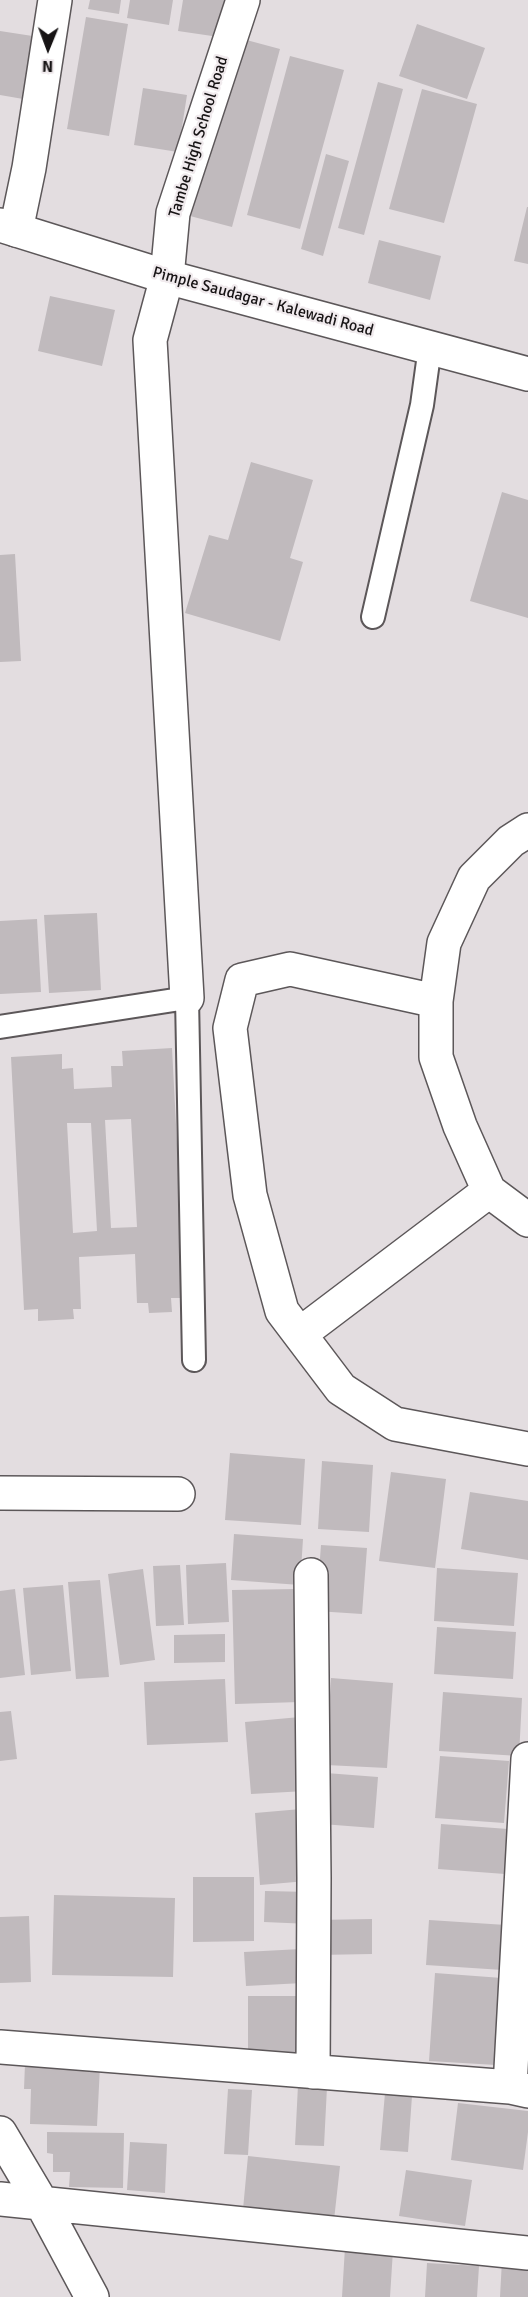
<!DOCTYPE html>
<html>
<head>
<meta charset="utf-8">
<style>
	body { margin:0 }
	#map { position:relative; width:528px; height:2297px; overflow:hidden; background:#e3dde0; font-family:Signika,sans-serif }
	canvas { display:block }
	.north { position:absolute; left:18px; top:18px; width:60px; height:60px; -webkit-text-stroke:4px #f0eaed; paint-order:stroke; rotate:181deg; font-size:16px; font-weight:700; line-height:24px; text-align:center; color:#171415 }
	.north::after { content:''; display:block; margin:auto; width:21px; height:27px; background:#171415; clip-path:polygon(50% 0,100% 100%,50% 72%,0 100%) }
</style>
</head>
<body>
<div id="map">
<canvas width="528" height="2297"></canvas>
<div class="north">N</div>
</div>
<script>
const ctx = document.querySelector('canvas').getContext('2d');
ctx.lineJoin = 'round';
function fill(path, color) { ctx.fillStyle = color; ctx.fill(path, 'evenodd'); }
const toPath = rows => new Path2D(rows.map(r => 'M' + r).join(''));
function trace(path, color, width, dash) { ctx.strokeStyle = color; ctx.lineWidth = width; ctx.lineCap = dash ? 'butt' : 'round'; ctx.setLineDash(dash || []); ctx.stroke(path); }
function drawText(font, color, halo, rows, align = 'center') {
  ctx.font = font + ' Signika,sans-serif'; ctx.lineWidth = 4.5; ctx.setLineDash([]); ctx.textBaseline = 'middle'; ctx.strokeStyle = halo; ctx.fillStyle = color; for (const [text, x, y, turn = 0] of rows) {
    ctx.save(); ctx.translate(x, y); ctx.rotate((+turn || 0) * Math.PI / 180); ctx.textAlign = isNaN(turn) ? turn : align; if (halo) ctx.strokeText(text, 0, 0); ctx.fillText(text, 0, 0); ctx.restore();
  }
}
fill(toPath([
	[90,0,121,0,119,14,88,9],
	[130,0,173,0,169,25,127,18],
	[183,0,225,0,219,37,178,31],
	[86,17,128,24,109,136,67,129],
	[417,24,485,48,467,99,399,76],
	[0,31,39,37,29,100,0,95],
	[239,38,280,49,232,227,190,216],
	[290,56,344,70,300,229,247,215],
	[378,82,403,89,364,235,338,228],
	[143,88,187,95,178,152,134,145],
	[422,89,477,104,444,223,389,209],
	[326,154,349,161,323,256,301,249],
	[527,207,528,207,528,264,514,261],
	[379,240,441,256,430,300,368,283],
	[50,296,115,310,102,366,38,351],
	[251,462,313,480,290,558,303,562,280,641,185,613,209,535,228,540],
	[502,492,528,500,528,618,470,601],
	[15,554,21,661,0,662,0,555],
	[97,913,101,990,49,993,44,915],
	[37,919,41,992,0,994,0,921],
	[172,1048,185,1298,171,1298,172,1312,149,1313,148,1303,137,1303,135,1254,79,1257,81,1309,73,1309,74,1319,38,1321,38,1309,24,1310,11,1057,62,1054,62,1069,73,1068,74,1089,112,1087,111,1066,123,1066,122,1051],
	[131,1119,137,1227,111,1228,105,1120],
	[67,1123,91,1123,97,1231,73,1233],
	[230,1453,305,1459,301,1525,225,1520],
	[322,1461,373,1465,369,1532,318,1529],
	[391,1472,446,1479,435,1568,379,1561],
	[470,1492,528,1501,528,1560,461,1549],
	[234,1534,303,1539,300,1585,231,1580],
	[321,1545,367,1548,362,1614,316,1611],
	[226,1563,229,1622,188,1624,186,1565],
	[180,1565,184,1625,156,1626,153,1566],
	[437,1568,518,1573,514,1626,434,1621],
	[143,1569,155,1660,120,1665,108,1574],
	[100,1580,109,1677,76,1679,68,1582],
	[63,1585,71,1671,31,1675,23,1588],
	[15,1589,25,1675,0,1678,0,1591],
	[297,1589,300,1702,235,1704,232,1590],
	[437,1627,516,1632,513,1679,434,1674],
	[225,1634,225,1662,174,1663,174,1635],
	[331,1678,393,1683,387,1768,326,1765],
	[225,1679,228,1742,147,1745,144,1682],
	[443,1692,522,1698,519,1756,439,1751],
	[11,1711,17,1759,0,1761,0,1712],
	[300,1717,306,1791,251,1794,245,1722],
	[440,1756,509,1761,504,1823,435,1818],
	[326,1773,378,1777,374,1828,322,1824],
	[301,1809,307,1881,260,1885,255,1813],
	[441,1824,508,1829,505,1874,438,1869],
	[193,1877,254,1877,254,1941,193,1942],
	[265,1891,310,1892,310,1924,264,1922],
	[54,1895,175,1898,173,1977,52,1975],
	[29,1916,31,1982,0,1983,0,1917],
	[372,1919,372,1954,318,1955,316,1920],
	[429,1920,506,1925,503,1970,426,1965],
	[301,1949,303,1983,246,1986,244,1952],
	[435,1973,502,1978,496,2065,429,2061],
	[248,1996,311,1996,298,2059,248,2059],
	[25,2064,100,2066,97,2126,30,2124,31,2089,24,2089],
	[298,2085,327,2087,324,2146,295,2145],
	[228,2089,252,2090,248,2155,224,2154],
	[385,2093,412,2096,408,2152,380,2150],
	[458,2103,528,2111,528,2132,523,2170,451,2160],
	[47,2132,124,2133,123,2188,69,2187,70,2172,53,2172,53,2154,47,2153],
	[130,2142,167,2144,165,2193,127,2190],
	[248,2156,340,2166,333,2229,242,2220],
	[406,2170,472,2180,465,2226,399,2216],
	[345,2247,393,2250,390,2297,342,2297],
	[502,2260,528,2261,528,2297,500,2297],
	[427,2263,479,2266,477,2297,425,2297]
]), '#c0babd');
const lane = toPath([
	[373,617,422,405,430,347],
	[0,1027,187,998,194,1360]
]);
const street = toPath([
	[16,230,29,168,55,0],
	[528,830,511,841,474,878,444,943,436,1001,436,1057,460,1126,489,1191,528,1220],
	[187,998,150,340,167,277,173,213,243,0],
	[436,1001,290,969,242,980,230,1028,250,1195,282,1311,341,1389,395,1424,528,1449],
	[300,1334,489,1191],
	[0,1493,178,1494],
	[311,1575,314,1878,313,2072],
	[0,2047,510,2087,528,2091],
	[510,2087,528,1759],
	[0,2133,41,2202,92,2297],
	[0,2199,528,2253]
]);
const secondary = toPath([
	[0,225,167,277,528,374]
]);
trace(lane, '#5c5759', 26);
trace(street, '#5c5759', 36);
trace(secondary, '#5c5759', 36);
trace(lane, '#fff', 22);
trace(street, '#fff', 33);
trace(secondary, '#fff', 33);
drawText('16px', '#171415', '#f0eaed', [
	["Tambe High School Road",199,137,-73],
	["Pimple Saudagar - Kalewadi Road",263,302,15]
]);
</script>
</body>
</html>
